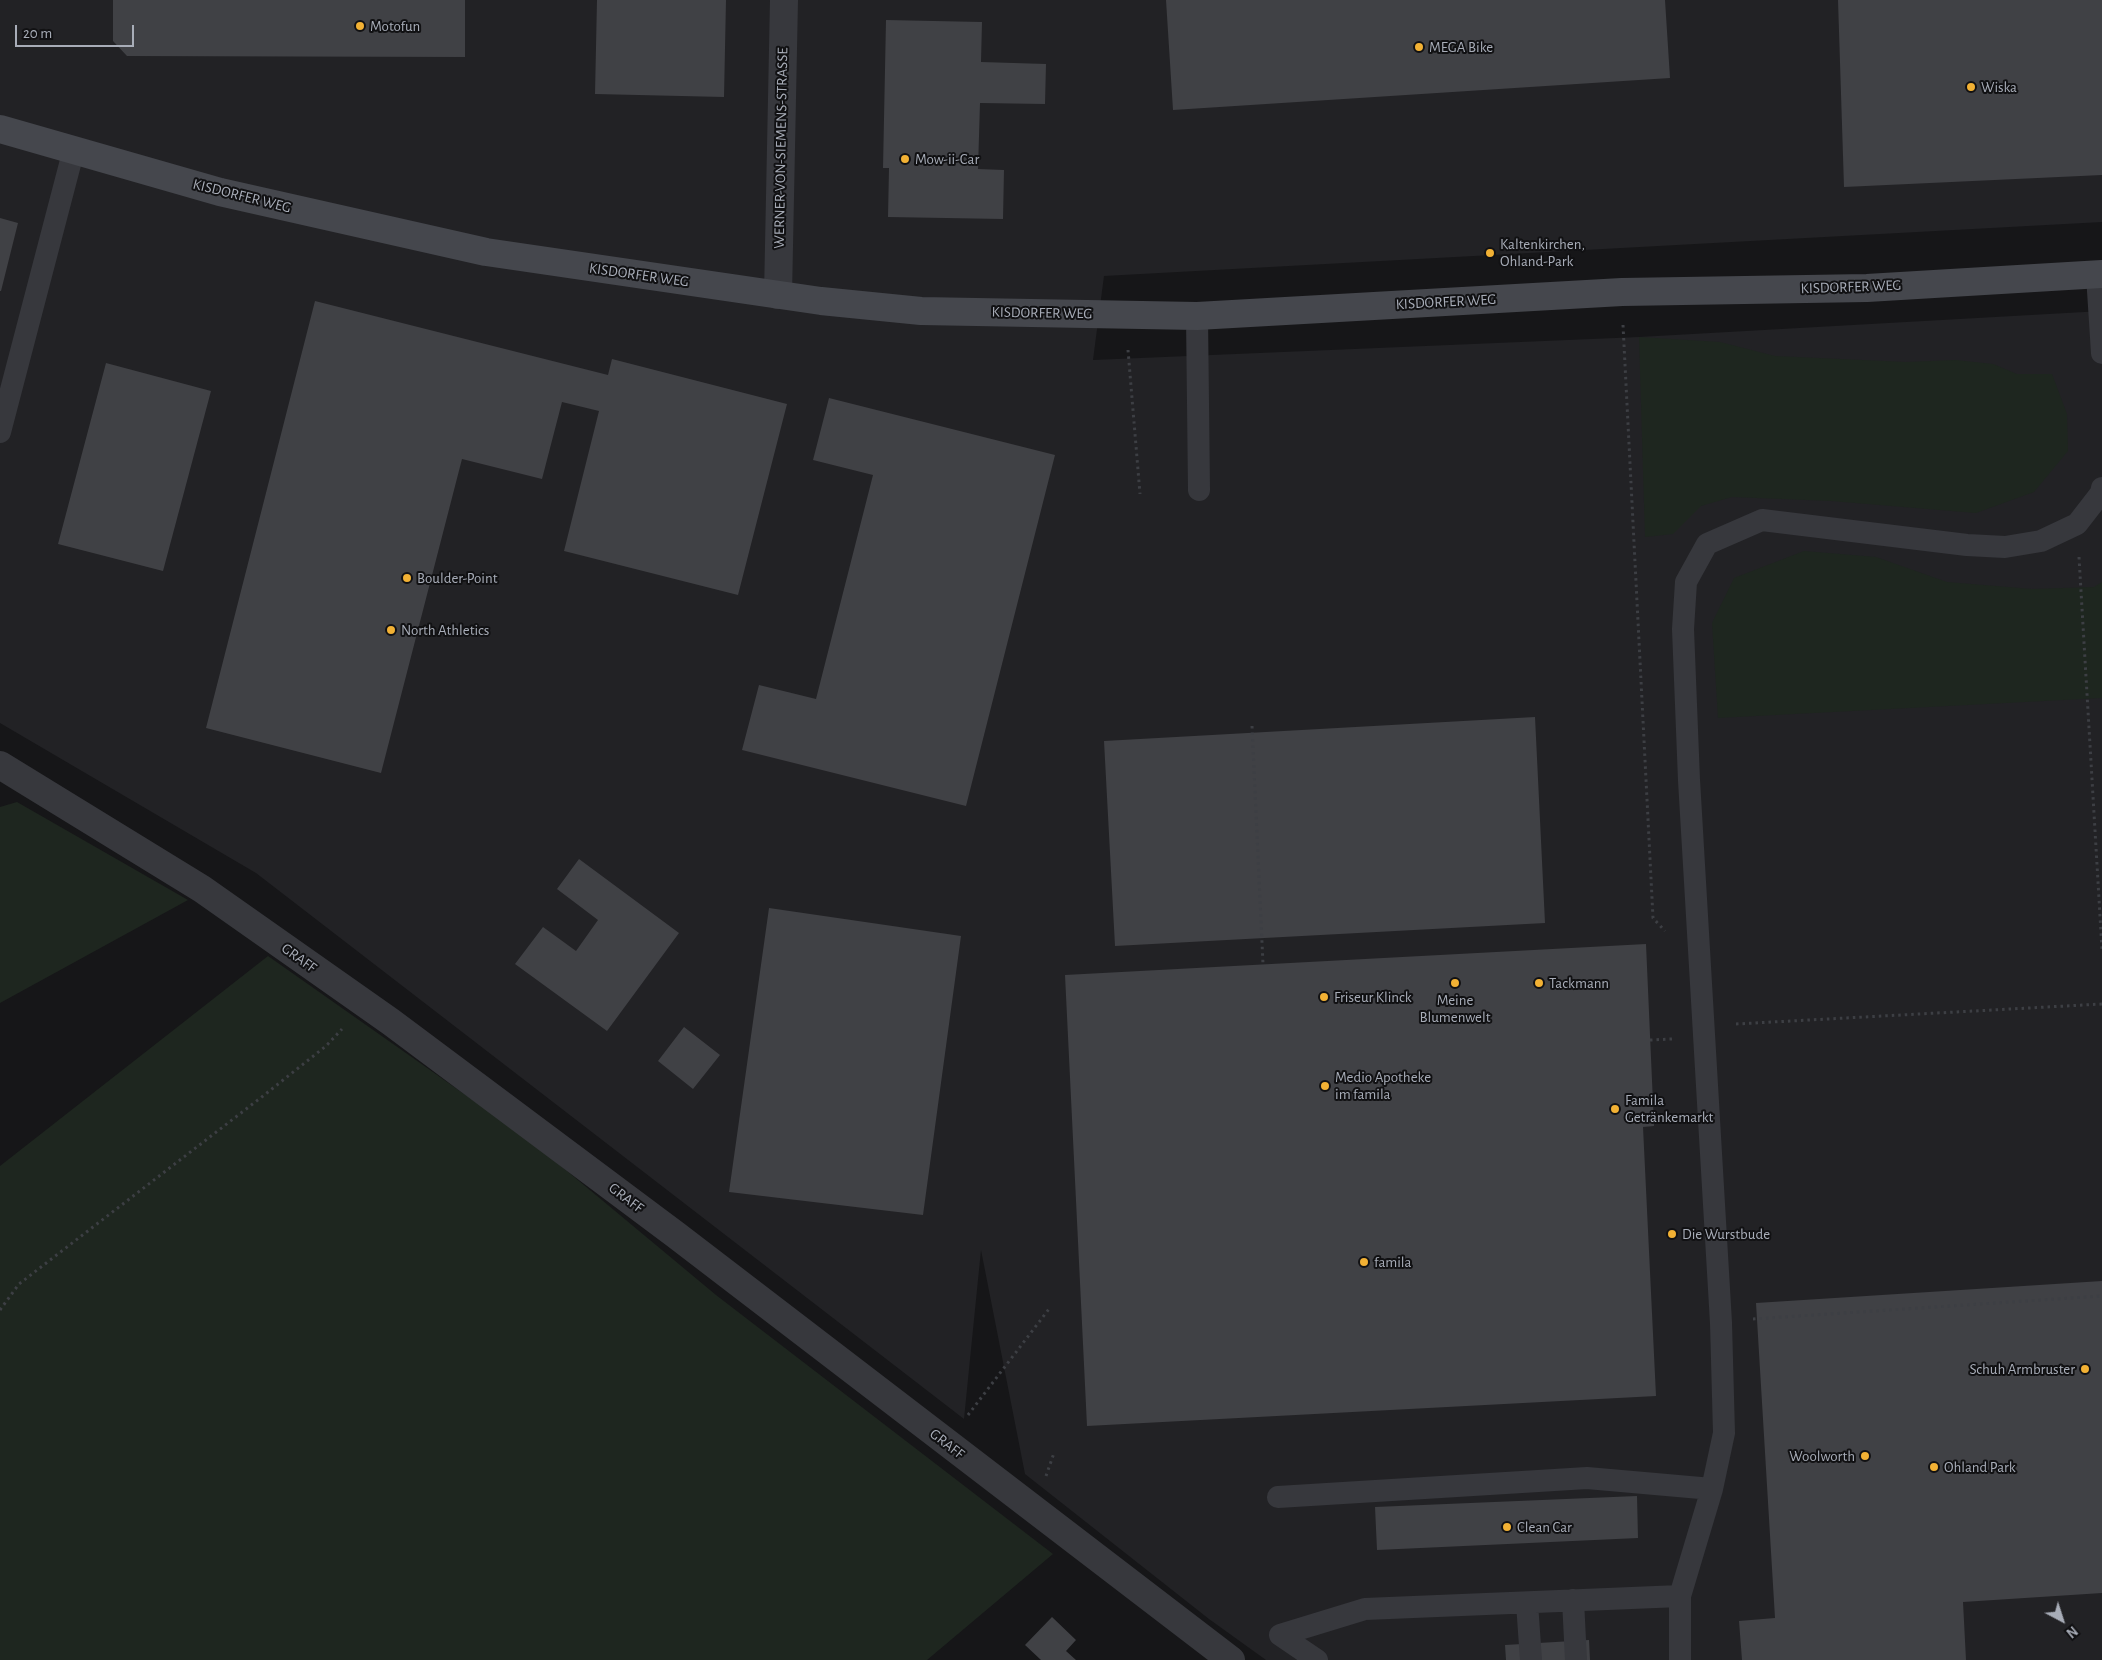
<!DOCTYPE html>
<html>
<head>
<meta charset="utf-8">
<style>
	body { margin:0 }
	#map { position:relative; width:2102px; height:1660px; overflow:hidden; background:#161618; font-family:"Alegreya Sans",sans-serif }
	canvas { display:block }
	.north { position:absolute; left:2037px; top:1595px; width:50px; height:50px; -webkit-text-stroke:4px #111113; paint-order:stroke; rotate:140deg; font-size:14px; font-weight:700; line-height:20px; text-align:center; color:#a8adb8 }
	.north::after { content:''; display:block; margin:auto; width:18px; height:22px; background:#a8adb8; clip-path:polygon(50% 0,100% 100%,50% 72%,0 100%) }
	.scale { position:absolute; left:15px; top:25px; width:119px; height:22px; box-sizing:border-box; border:2px solid #a8adb8; border-top:0; padding-left:6px; font-size:15px; line-height:18px; white-space:nowrap; color:#a8adb8; -webkit-text-stroke:4px #111113; paint-order:stroke }
</style>
</head>
<body>
<div id="map">
<canvas width="2102" height="1660"></canvas>
<div class="north">N</div>
<div class="scale">20 m</div>
</div>
<script>
const ctx = document.querySelector('canvas').getContext('2d');
ctx.lineJoin = 'round';
function fill(path, color) { ctx.fillStyle = color; ctx.fill(path, 'evenodd'); }
const toPath = rows => new Path2D(rows.map(r => 'M' + r).join(''));
function trace(path, color, width, dash) { ctx.strokeStyle = color; ctx.lineWidth = width; ctx.lineCap = dash ? 'butt' : 'round'; ctx.setLineDash(dash || []); ctx.stroke(path); }
function drawText(font, color, halo, rows, align = 'center') {
  ctx.font = font + ' "Alegreya Sans",sans-serif'; ctx.lineWidth = 4; ctx.setLineDash([]); ctx.textBaseline = 'middle'; ctx.strokeStyle = halo; ctx.fillStyle = color; for (const [text, x, y, turn = 0] of rows) {
    ctx.save(); ctx.translate(x, y); ctx.rotate((+turn || 0) * Math.PI / 180); ctx.textAlign = isNaN(turn) ? turn : align; if (halo) ctx.strokeText(text, 0, 0); ctx.fillText(text, 0, 0); ctx.restore();
  }
}
fill(toPath([
	[0,0,2102,0,2102,222,1104,276,1093,360,1639,337,2102,311,2102,1660,1266,1660,1209,1619,1025,1474,981,1250,964,1419,256,873,0,723]
]), '#222225');
fill(toPath([
	[1639,337,1720,342,1775,356,1906,362,1955,360,1993,364,2017,374,2052,374,2067,414,2068,451,2034,492,1976,513,1831,501,1732,497,1701,506,1673,534,1645,537],
	[1804,551,1876,557,1947,582,2032,589,2094,587,2102,582,2102,698,1718,718,1712,623,1734,578],
	[17,802,188,900,0,1003,0,807],
	[268,956,531,1141,716,1295,1053,1554,927,1660,0,1660,0,1166]
]), '#1e261f');
fill(toPath([
	[113,0,465,0,465,57,127,56,113,41],
	[597,0,726,0,724,97,595,94],
	[1166,0,1665,0,1670,78,1173,110],
	[1838,0,2102,0,2102,175,1844,187],
	[886,20,982,22,981,62,1046,64,1045,104,980,103,978,169,1004,170,1003,219,888,217,889,168,883,168],
	[0,218,18,223,1,291,0,291],
	[315,301,608,375,612,359,787,404,738,595,564,551,599,411,562,402,542,479,462,459,381,773,206,728],
	[106,363,211,391,163,571,58,544],
	[829,398,1055,455,966,806,742,750,759,685,816,699,873,475,813,460],
	[1535,717,1545,923,1115,946,1104,741],
	[579,859,679,933,607,1031,515,964,543,927,576,951,598,920,557,889],
	[769,908,961,936,923,1215,729,1192],
	[1646,944,1654,1126,1643,1127,1656,1396,1087,1426,1065,975],
	[684,1027,720,1055,693,1089,658,1061],
	[2102,1281,2102,1593,1963,1602,1966,1660,1742,1660,1739,1621,1775,1618,1756,1303],
	[1637,1496,1638,1538,1377,1550,1375,1507],
	[1052,1617,1076,1640,1066,1651,1076,1660,1041,1660,1025,1645],
	[1589,1640,1590,1660,1506,1660,1505,1645]
]), '#404145');
trace(toPath([
	[1623,325,1653,918,1665,931],
	[1128,350,1140,494],
	[2079,557,2102,950],
	[1252,726,1263,964],
	[1736,1024,2102,1004],
	[1650,1040,1672,1039],
	[0,1310,19,1284,263,1096,326,1046,342,1029],
	[1753,1319,2102,1296],
	[968,1415,1049,1309],
	[1046,1476,1054,1453]
]), '#3d3f44', 3, [2.5, 4]);
trace(toPath([
	[2097,275,2102,353],
	[1197,316,1199,490],
	[0,432,74,149],
	[1278,1497,1587,1478,1712,1489],
	[1573,1600,1576,1660],
	[1527,1603,1531,1660],
	[1317,1660,1280,1635,1365,1609,1680,1596],
	[1680,1660,1680,1596,1712,1489,1724,1433,1721,1323,1689,780,1683,629,1686,582,1707,544,1762,520,1967,545,2005,547,2041,541,2077,524,2101,493,2102,488]
]), '#37383d', 22);
trace(toPath([
	[778,295,784,0],
	[0,765,202,889,391,1022,676,1235,1231,1660]
]), '#37383d', 28);
trace(toPath([
	[0,129,220,192,486,252,821,301,921,311,1197,316,1622,292,1867,288,2102,274]
]), '#45474d', 28);
for (const [x, y, r, color] of [
	[360,26,5,"#f2b134"],
	[1419,47,5,"#f2b134"],
	[1971,87,5,"#f2b134"],
	[905,159,5,"#f2b134"],
	[1490,253,5,"#f2b134"],
	[407,578,5,"#f2b134"],
	[391,630,5,"#f2b134"],
	[1455,983,5,"#f2b134"],
	[1539,983,5,"#f2b134"],
	[1324,997,5,"#f2b134"],
	[1325,1086,5,"#f2b134"],
	[1615,1109,5,"#f2b134"],
	[1672,1234,5,"#f2b134"],
	[1364,1262,5,"#f2b134"],
	[2085,1369,5,"#f2b134"],
	[1865,1456,5,"#f2b134"],
	[1934,1467,5,"#f2b134"],
	[1507,1527,5,"#f2b134"]
]) { const dot = new Path2D(); dot.arc(x, y, r, 0, 2 * Math.PI); ctx.fillStyle = color; ctx.fill(dot); trace(dot, '#111113', 2); }
drawText('15px', '#a8adb8', '#111113', [
	["Motofun",370,26],
	["MEGA Bike",1429,47],
	["Wiska",1981,87],
	["Mow-ii-Car",915,159],
	["Kaltenkirchen,",1500,244],
	["Ohland-Park",1500,261],
	["Boulder-Point",417,578],
	["North Athletics",401,630],
	["Tackmann",1549,983],
	["Friseur Klinck",1334,997],
	["Meine",1455,1000,"center"],
	["Blumenwelt",1455,1017,"center"],
	["Medio Apotheke",1335,1077],
	["im famila",1335,1094],
	["Famila",1625,1100],
	["Getränkemarkt",1625,1117],
	["Die Wurstbude",1682,1234],
	["famila",1374,1262],
	["Schuh Armbruster",2075,1369,"right"],
	["Woolworth",1855,1456,"right"],
	["Ohland Park",1944,1467],
	["Clean Car",1517,1527]
], 'left');
drawText('15px', '#a8adb8', '#111113', [
	["WERNER-VON-SIEMENS-STRASSE",781,148,-89],
	["KISDORFER WEG",242,196,14],
	["KISDORFER WEG",639,275,8],
	["KISDORFER WEG",1851,287,-2],
	["KISDORFER WEG",1446,302,-3],
	["KISDORFER WEG",1042,313,1],
	["GRAFF",299,958,36],
	["GRAFF",626,1198,37],
	["GRAFF",947,1444,38]
]);
</script>
</body>
</html>
